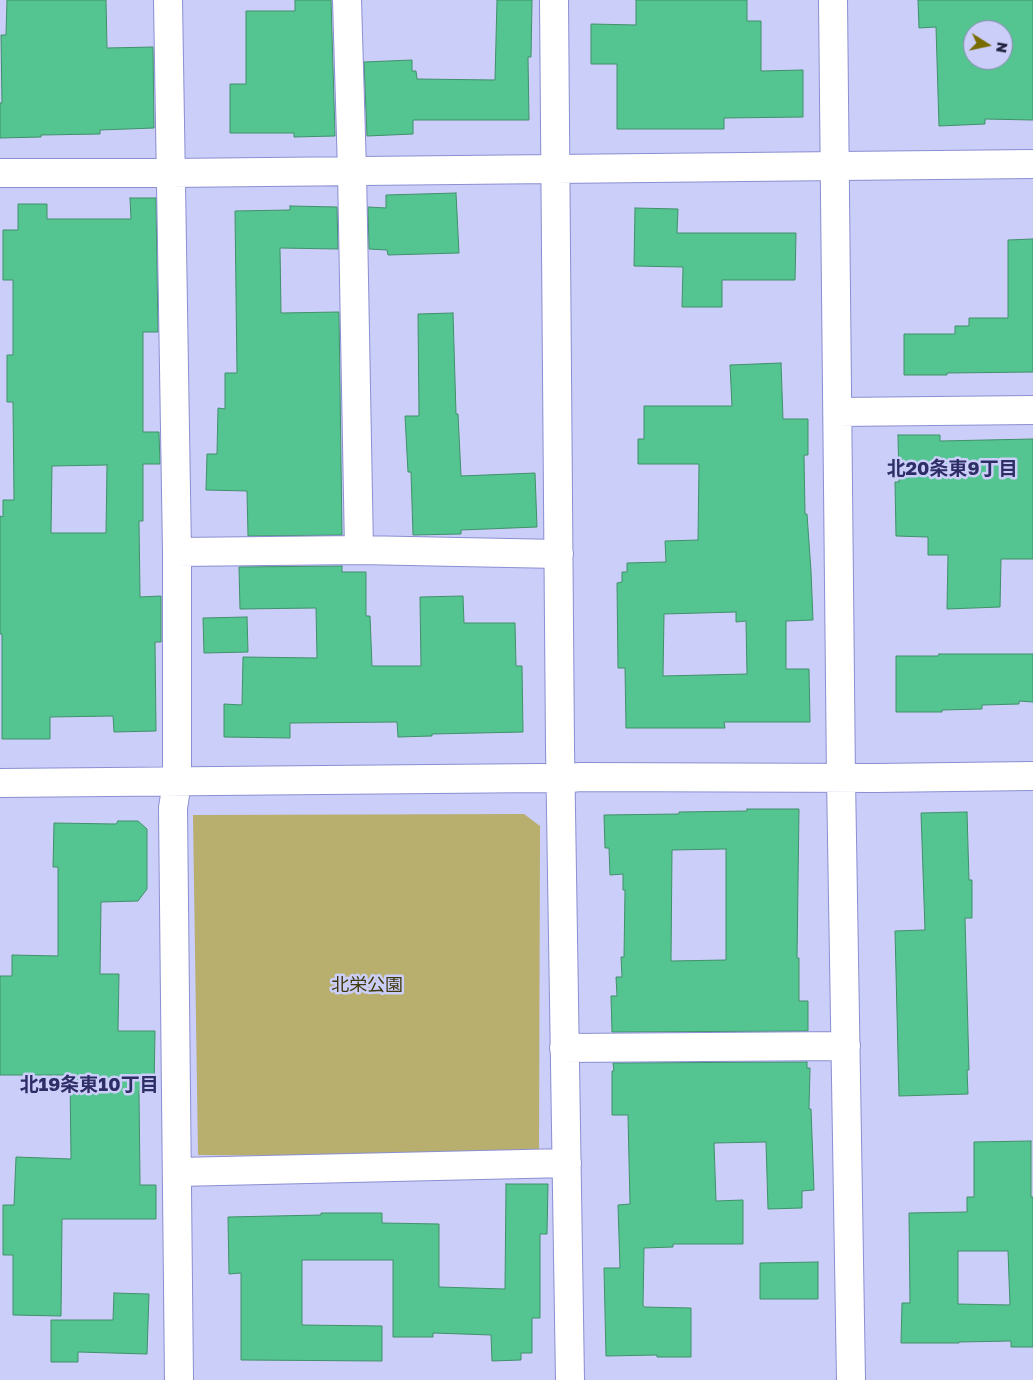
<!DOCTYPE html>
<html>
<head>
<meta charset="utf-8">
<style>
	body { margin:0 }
	#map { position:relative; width:1033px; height:1380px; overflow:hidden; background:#cacef9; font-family:"Golos Text",sans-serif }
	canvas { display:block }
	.north { position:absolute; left:963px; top:20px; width:50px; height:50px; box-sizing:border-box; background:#cacef9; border:1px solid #878aaf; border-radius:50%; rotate:100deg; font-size:14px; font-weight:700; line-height:20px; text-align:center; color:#23243f }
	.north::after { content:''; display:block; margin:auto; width:18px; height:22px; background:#786b03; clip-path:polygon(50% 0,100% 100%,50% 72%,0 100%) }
</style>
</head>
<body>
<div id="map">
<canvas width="1033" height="1380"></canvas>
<div class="north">N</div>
</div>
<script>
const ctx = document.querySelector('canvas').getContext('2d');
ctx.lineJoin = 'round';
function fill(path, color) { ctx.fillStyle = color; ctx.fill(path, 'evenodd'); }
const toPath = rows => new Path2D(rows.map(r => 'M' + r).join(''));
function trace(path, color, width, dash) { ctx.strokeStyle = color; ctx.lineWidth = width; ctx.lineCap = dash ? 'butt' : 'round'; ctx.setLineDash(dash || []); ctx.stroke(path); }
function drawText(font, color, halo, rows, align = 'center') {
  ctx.font = font + ' "Golos Text","Noto Sans JP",sans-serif'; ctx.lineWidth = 5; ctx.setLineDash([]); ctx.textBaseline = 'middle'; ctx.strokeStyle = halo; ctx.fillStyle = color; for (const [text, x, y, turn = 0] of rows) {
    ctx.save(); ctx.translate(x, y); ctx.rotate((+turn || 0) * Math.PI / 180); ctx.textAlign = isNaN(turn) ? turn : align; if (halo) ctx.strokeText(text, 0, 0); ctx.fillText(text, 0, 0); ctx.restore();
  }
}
fill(toPath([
	[524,814,540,826,539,1158,198,1155,193,815]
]), '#b8ae6e');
const building = toPath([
	[7,0,106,0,107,48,153,47,154,128,100,130,100,134,41,135,41,137,0,138,0,103,2,103,1,35,6,35,7,0],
	[295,0,331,0,335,136,294,137,294,133,230,133,230,84,246,84,246,11,295,11,295,0],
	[497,0,532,0,531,57,528,57,529,120,413,120,413,134,367,136,364,62,412,60,412,71,416,71,417,79,495,80,497,0],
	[636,0,747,0,747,21,761,21,761,71,803,70,803,117,724,118,724,129,617,129,617,64,591,64,591,24,636,25,636,0],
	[918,0,1033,0,1033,120,985,119,985,124,939,126,936,27,919,28,918,0],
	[973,30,1003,30,1003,60,973,60,973,30],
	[456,193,459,253,388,255,387,250,369,249,368,207,386,208,386,195,456,193],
	[130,198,156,198,158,332,143,332,143,432,159,432,160,464,143,464,143,521,139,521,140,597,161,596,161,642,155,642,156,731,114,732,113,716,50,717,50,739,2,739,2,634,0,634,0,516,3,517,3,500,14,500,13,402,7,402,7,355,13,355,13,280,3,280,3,230,18,230,18,204,47,204,47,219,131,219,130,198],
	[107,465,106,533,51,533,52,466,107,465],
	[290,206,337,207,338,249,280,248,281,313,339,312,342,535,248,536,247,491,206,490,207,454,217,454,218,408,225,409,225,373,237,373,235,211,290,210,290,206],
	[635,208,678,209,677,233,796,233,795,280,722,280,722,307,682,307,683,267,634,266,635,208],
	[1033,239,1033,372,947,373,947,375,904,375,904,334,955,334,955,326,969,326,969,318,1008,318,1008,240,1033,239],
	[453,313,456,414,458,414,461,476,535,473,537,527,461,530,461,534,413,535,411,472,408,472,405,416,419,416,418,314,453,313],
	[781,363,783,419,808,419,808,455,804,455,805,514,807,514,811,571,813,620,786,621,786,669,809,669,810,722,724,722,725,728,626,728,625,668,618,668,617,583,622,582,622,572,627,572,627,563,666,562,665,541,698,540,699,464,638,464,638,439,644,439,644,406,732,406,730,365,781,363],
	[736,612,736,622,746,621,747,674,663,676,664,614,736,612],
	[898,435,940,435,940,441,1033,439,1033,559,1001,559,1000,607,947,609,948,555,928,555,928,537,896,536,895,482,899,482,898,435],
	[342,566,342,572,366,572,366,616,370,616,372,666,421,666,420,597,463,596,464,623,515,623,516,666,522,666,523,732,432,734,432,736,398,737,397,722,290,723,290,738,224,737,224,704,242,705,243,657,317,658,316,608,240,609,239,567,342,566],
	[247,617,248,652,204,653,203,618,247,617],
	[939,654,1033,654,1033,702,1019,701,1019,704,982,705,982,709,942,710,942,712,896,712,896,656,938,656,939,654],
	[747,809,799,809,797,958,799,958,799,1001,808,1001,808,1031,612,1032,611,996,617,996,616,977,622,977,621,957,624,957,625,890,623,890,623,874,610,875,609,848,605,848,604,815,679,814,679,812,747,811,747,809],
	[726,849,726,960,671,961,672,850,726,849],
	[967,812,969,880,972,880,972,918,965,918,969,1070,967,1070,968,1094,899,1096,895,931,925,930,921,813,967,812],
	[118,821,138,821,147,829,147,889,138,901,101,902,100,974,119,974,118,1031,155,1031,154,1091,139,1091,140,1185,156,1185,156,1219,62,1219,61,1316,13,1315,13,1255,3,1255,3,1205,14,1205,16,1157,71,1159,70,1075,0,1075,0,976,12,976,12,955,58,956,58,867,53,867,54,823,116,824,118,821],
	[807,1062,807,1068,810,1068,809,1109,811,1109,814,1190,802,1191,802,1208,768,1209,766,1142,714,1143,716,1201,743,1200,743,1244,673,1244,673,1247,644,1248,643,1305,644,1307,691,1308,691,1357,657,1357,657,1355,606,1356,604,1268,620,1268,618,1205,630,1204,628,1115,612,1115,612,1071,614,1071,613,1063,807,1062],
	[1031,1141,1031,1197,1033,1197,1033,1347,1011,1347,1011,1341,959,1342,959,1343,901,1343,902,1303,910,1303,909,1213,967,1212,967,1197,974,1197,974,1142,1031,1141],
	[958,1251,1008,1251,1010,1305,958,1304,958,1251],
	[506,1184,548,1184,547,1234,540,1234,540,1318,532,1318,532,1353,521,1353,521,1360,492,1361,491,1335,433,1333,433,1337,393,1337,393,1260,302,1260,302,1325,382,1326,382,1361,241,1360,241,1273,229,1274,228,1217,321,1215,321,1213,382,1213,382,1223,439,1224,439,1287,505,1289,506,1184],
	[818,1262,818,1299,760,1299,760,1263,818,1262],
	[114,1293,149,1294,147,1354,78,1352,78,1362,51,1362,51,1320,113,1320,114,1293]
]);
fill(building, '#54c490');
trace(building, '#41906b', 1);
const minor = toPath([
	[168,0,177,552,177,782,173,808,179,1380],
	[347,0,352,171,359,550],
	[554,0,560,747,570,1380],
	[833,0,841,778,851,1380],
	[0,173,170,173,1033,164],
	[838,412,1033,410],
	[177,552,359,550,559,554],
	[0,783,541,778,561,779,580,777,875,778,1033,776],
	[564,1048,846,1046],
	[178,1172,567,1163]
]);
trace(minor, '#8b8fd1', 30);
trace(minor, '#fff', 28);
drawText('18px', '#3f380a', '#cacef9', [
	["北栄公園",367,985]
]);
drawText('bold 19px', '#2e2d66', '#cacef9', [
	["北20条東9丁目",952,469],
	["北19条東10丁目",89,1085]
]);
</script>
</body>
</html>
